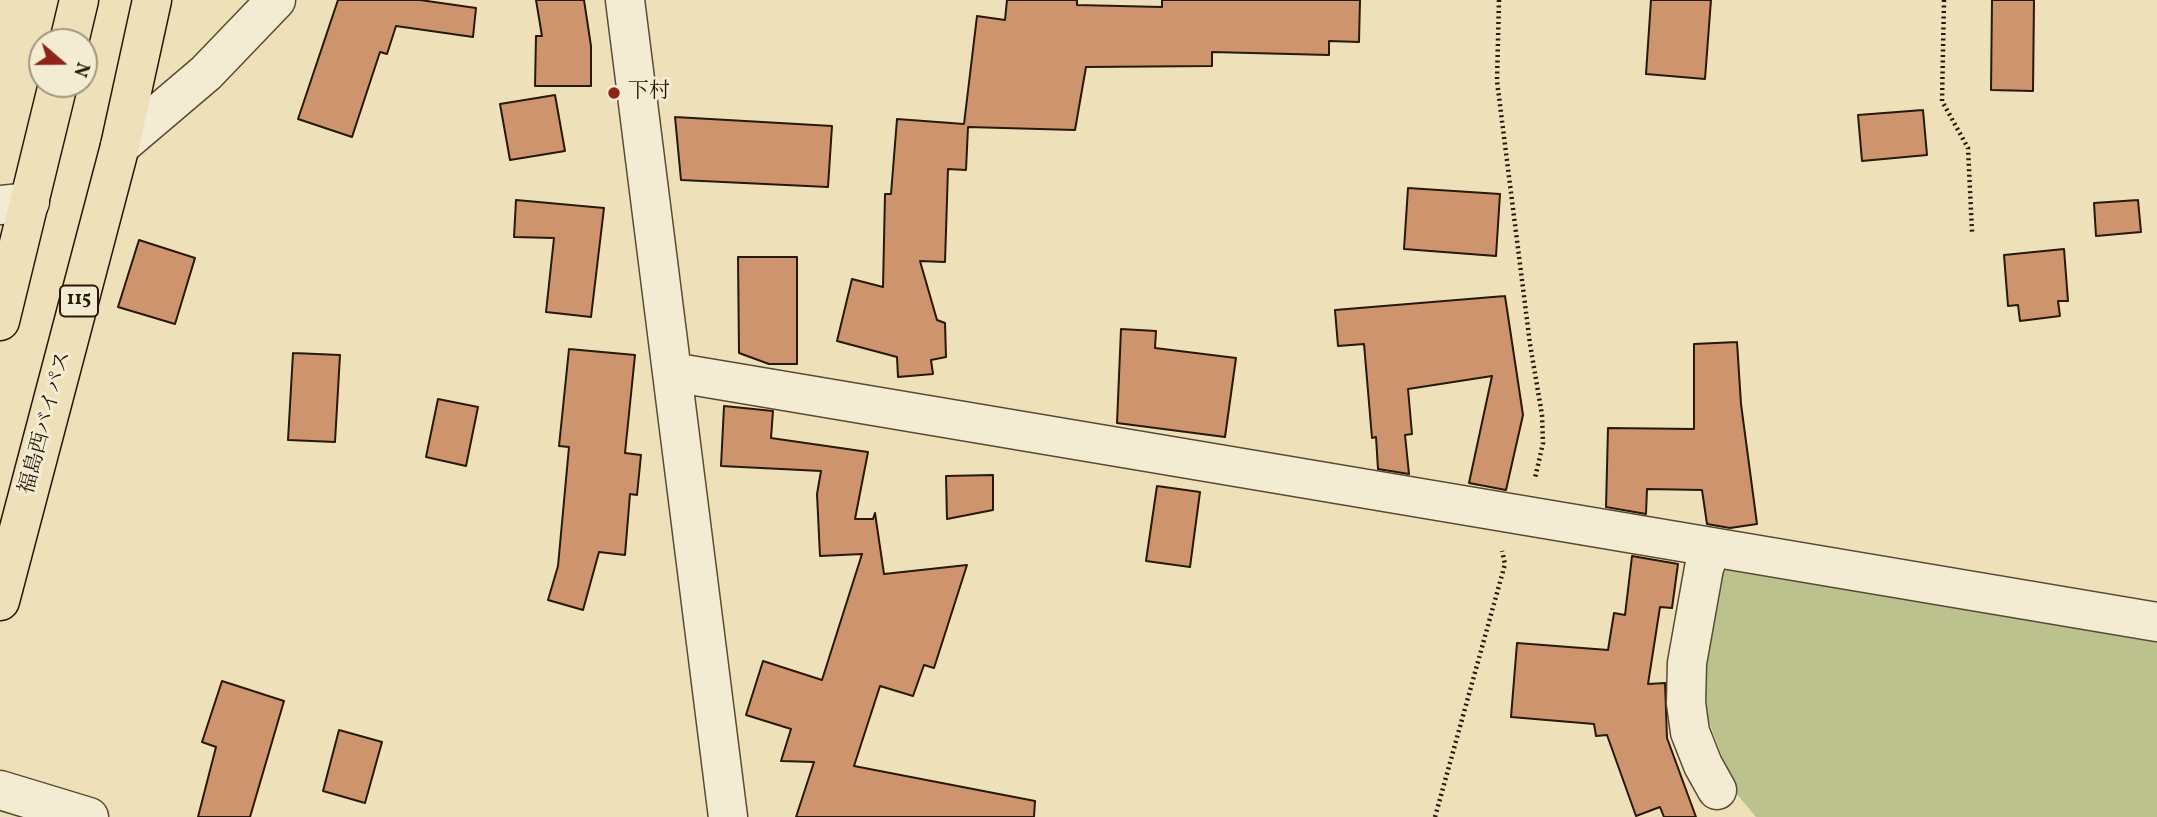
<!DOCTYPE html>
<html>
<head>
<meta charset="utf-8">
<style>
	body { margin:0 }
	#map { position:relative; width:2157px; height:817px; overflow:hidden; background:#eee1ba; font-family:Vollkorn,serif }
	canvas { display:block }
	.north { position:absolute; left:28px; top:28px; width:70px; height:70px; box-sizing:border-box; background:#f4ecd2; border:2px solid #a29781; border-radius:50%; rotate:110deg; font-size:19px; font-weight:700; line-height:28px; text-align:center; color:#271808 }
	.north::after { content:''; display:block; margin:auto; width:24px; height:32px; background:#8f2418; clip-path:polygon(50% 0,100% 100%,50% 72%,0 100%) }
</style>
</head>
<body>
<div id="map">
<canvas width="2157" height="817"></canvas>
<div class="north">N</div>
</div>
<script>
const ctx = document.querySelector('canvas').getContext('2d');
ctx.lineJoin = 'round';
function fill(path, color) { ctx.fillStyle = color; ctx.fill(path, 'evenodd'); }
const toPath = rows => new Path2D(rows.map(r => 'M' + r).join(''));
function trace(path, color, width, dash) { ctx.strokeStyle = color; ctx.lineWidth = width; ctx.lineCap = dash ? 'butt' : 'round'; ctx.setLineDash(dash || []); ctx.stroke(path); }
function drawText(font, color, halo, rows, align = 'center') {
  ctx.font = font + ' Vollkorn,"Noto Serif JP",serif'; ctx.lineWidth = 6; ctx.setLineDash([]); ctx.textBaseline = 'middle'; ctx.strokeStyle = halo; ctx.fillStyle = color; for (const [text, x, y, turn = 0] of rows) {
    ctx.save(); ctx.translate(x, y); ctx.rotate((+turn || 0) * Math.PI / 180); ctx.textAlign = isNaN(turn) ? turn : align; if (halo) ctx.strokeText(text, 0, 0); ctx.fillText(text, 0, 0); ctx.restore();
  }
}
fill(toPath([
	[1727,560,2157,634,2157,817,1756,817,1736,793,1706,714,1698,666]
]), '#bbc28d');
const building = toPath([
	[338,0,420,0,476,8,473,37,396,26,387,54,380,52,352,137,298,119,338,0],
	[536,0,584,0,591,46,591,86,535,86,536,36,542,36,536,0],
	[1007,0,1077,0,1077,5,1162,7,1162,0,1360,0,1359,42,1329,41,1329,55,1212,52,1212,66,1086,67,1075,130,968,127,966,170,948,169,945,262,920,261,937,320,945,323,946,357,931,360,933,374,898,377,897,357,837,341,852,279,883,287,885,194,891,194,897,119,964,124,977,16,1005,20,1007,0],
	[1651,0,1711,0,1705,79,1646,74,1651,0],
	[1992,0,2034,0,2033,91,1991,90,1992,0],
	[555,95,565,151,510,160,500,104,555,95],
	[1923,110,1927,155,1862,161,1858,115,1923,110],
	[675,117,832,126,828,187,681,180,675,117],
	[1408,188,1500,194,1496,256,1404,249,1408,188],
	[516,200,604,208,591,317,546,312,554,238,514,237,516,200],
	[2138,200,2141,232,2096,236,2094,203,2138,200],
	[139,240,195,258,175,324,118,307,139,240],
	[2064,249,2068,301,2058,301,2060,316,2020,321,2018,305,2008,306,2004,255,2064,249],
	[738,257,797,257,797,364,769,364,739,353,738,257],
	[1505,296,1523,415,1506,490,1469,483,1492,376,1408,389,1412,434,1405,435,1409,474,1378,469,1376,437,1372,438,1364,344,1338,346,1335,310,1505,296],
	[1121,329,1156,331,1155,348,1236,358,1225,437,1117,423,1121,329],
	[1737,342,1741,404,1757,524,1730,528,1707,524,1702,490,1647,489,1646,514,1606,507,1608,428,1694,429,1694,344,1737,342],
	[569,349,635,355,625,453,641,455,637,495,630,494,625,555,599,552,583,610,548,600,558,566,569,447,559,446,569,349],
	[293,353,340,355,335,442,288,440,293,353],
	[438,399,478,407,466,466,426,457,438,399],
	[724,406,773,411,771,438,868,452,855,519,873,519,875,513,884,574,967,565,934,668,924,665,913,696,880,686,854,766,1035,801,1034,817,796,817,814,762,781,761,791,729,746,715,763,661,822,680,862,554,820,556,817,494,821,471,721,466,724,406],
	[993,475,993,510,947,519,946,476,993,475],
	[1157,486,1200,492,1190,567,1146,561,1157,486],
	[1632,556,1678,564,1672,608,1660,607,1648,684,1665,683,1667,738,1696,817,1664,817,1660,807,1636,816,1607,735,1596,736,1594,724,1511,717,1517,643,1608,650,1614,613,1625,615,1632,556],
	[222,681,284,701,250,817,198,817,216,747,202,742,222,681],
	[339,730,382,742,365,803,323,791,339,730]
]);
fill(building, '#ce946e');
trace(building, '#271808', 2);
const minor = toPath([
	[625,0,728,817],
	[120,146,206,73,276,0],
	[0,205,30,202],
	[672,372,2157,622],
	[1712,547,1704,568,1687,663,1686,703,1690,732,1703,765,1717,790],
	[0,790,89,817]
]);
const highway = toPath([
	[69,42,79,0],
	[0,321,58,84],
	[0,601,120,146,152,0]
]);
trace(minor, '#594a34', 41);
trace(highway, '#271808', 41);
trace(toPath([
	[1499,0,1497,81,1530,344,1542,415,1543,443,1535,478],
	[1944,0,1942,101,1968,148,1972,232],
	[1435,817,1505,564,1502,551]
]), '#271808', 4.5, [2, 3.5]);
trace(minor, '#f4ecd2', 38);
trace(highway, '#eee1ba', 38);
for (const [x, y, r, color] of [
	[614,93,7,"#8f2418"]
]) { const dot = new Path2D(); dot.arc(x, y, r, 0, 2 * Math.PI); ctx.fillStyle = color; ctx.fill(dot); trace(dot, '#f4ecd2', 2.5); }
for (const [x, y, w] of [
	[79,301,38]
]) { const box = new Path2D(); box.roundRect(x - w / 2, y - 15.5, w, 31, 5); ctx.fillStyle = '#f4ecd2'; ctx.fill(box); trace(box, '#271808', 2); }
drawText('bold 19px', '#271808', null, [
	["115",79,301]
]);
drawText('21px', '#271808', '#f4ecd2', [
	["下村",628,93]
], 'left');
drawText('21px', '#271808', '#f4ecd2', [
	["福島西バイパス",47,423,-75]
]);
</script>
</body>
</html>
